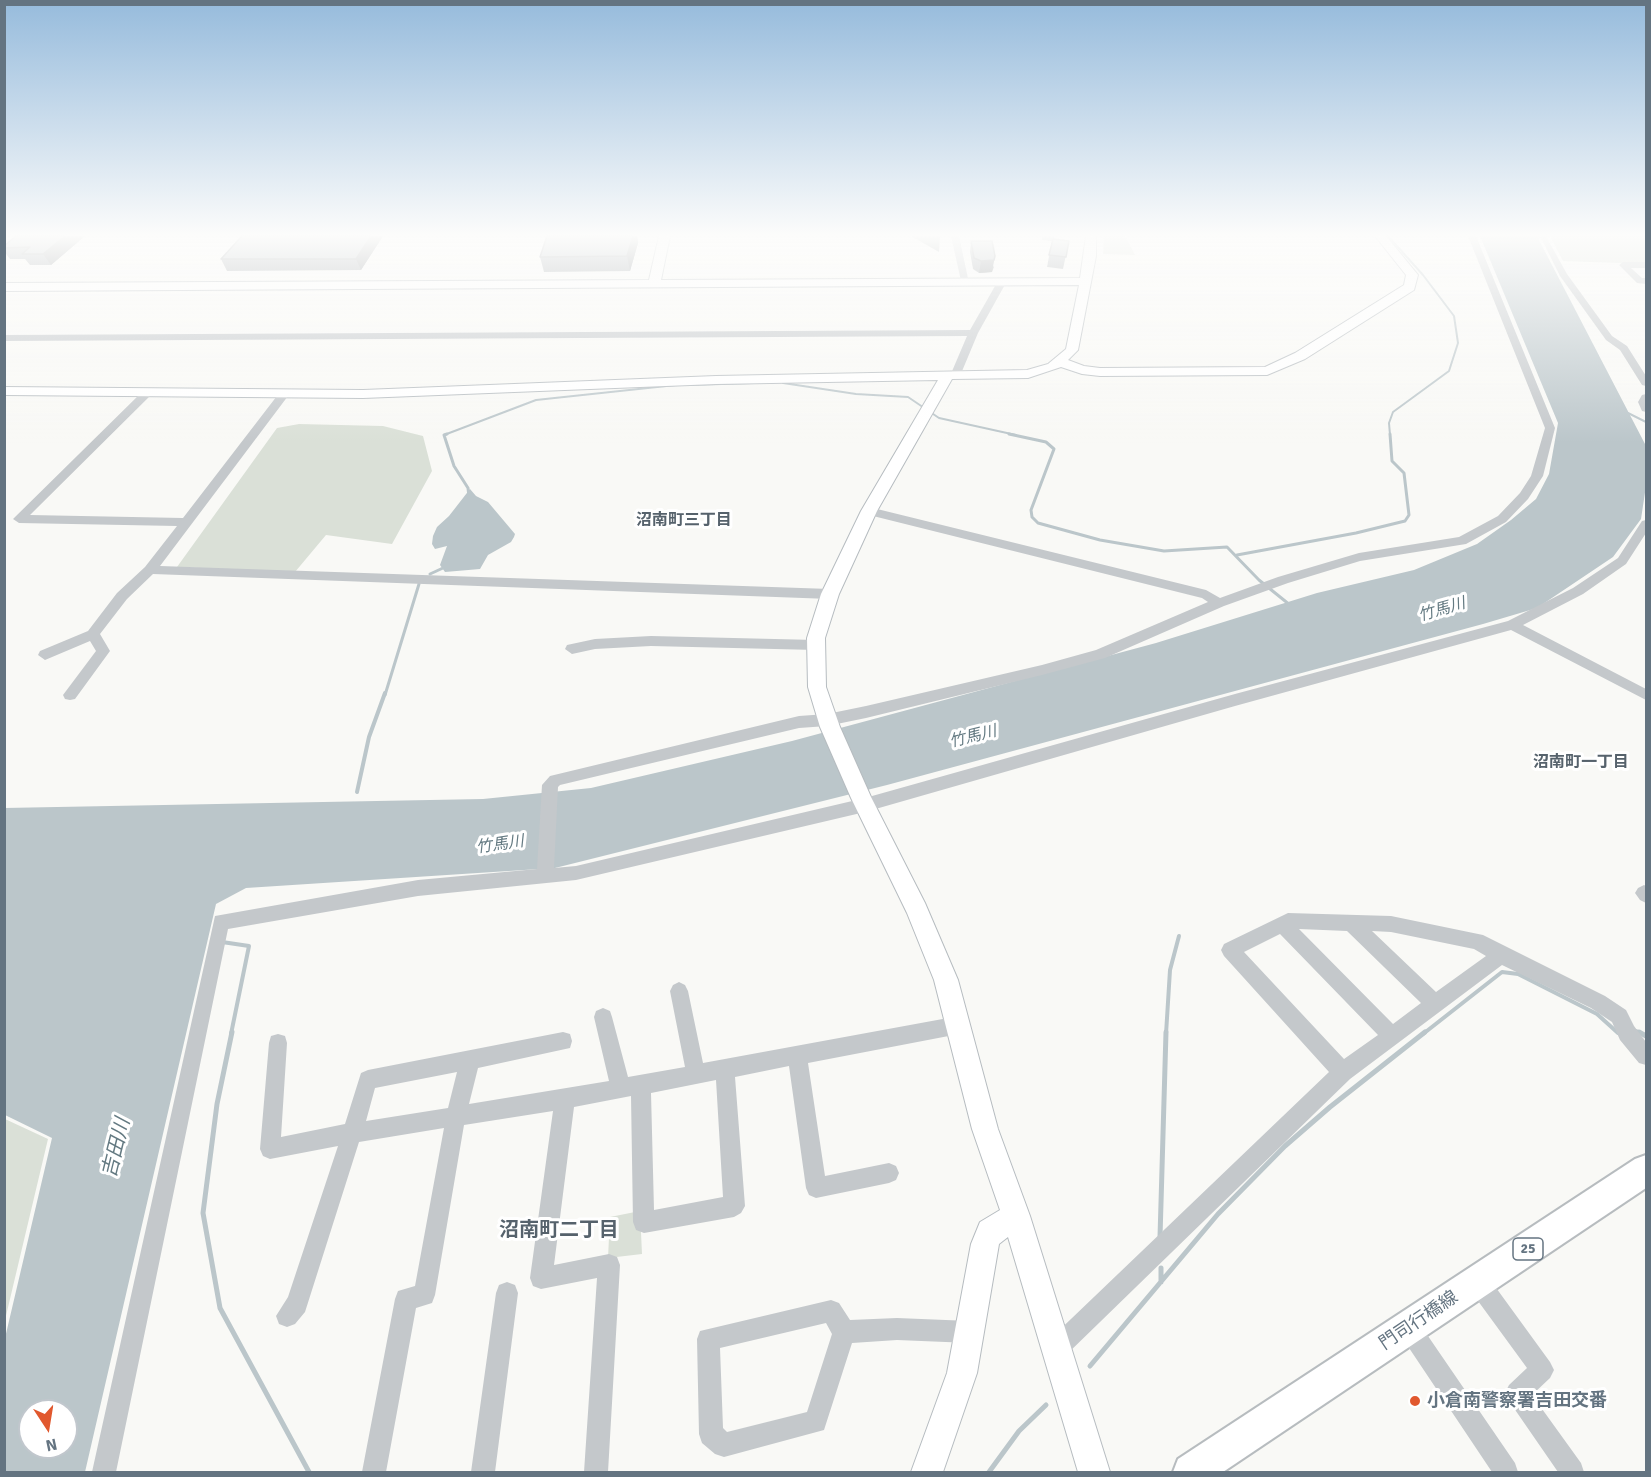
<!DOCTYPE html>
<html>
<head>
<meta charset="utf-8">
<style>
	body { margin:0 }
	#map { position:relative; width:1651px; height:1477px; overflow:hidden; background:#f9f9f6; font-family:Signika,sans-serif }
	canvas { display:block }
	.frame { position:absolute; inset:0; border:6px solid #647481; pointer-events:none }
	.north { position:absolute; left:18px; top:1399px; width:60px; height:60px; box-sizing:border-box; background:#fff; border:2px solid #c1c7cd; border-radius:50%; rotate:168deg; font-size:16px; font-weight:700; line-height:24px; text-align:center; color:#647481 }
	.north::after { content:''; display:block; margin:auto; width:21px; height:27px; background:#e1582e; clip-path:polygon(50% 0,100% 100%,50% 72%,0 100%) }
</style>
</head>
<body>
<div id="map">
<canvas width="1651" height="1477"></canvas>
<div class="frame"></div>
<div class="north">N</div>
</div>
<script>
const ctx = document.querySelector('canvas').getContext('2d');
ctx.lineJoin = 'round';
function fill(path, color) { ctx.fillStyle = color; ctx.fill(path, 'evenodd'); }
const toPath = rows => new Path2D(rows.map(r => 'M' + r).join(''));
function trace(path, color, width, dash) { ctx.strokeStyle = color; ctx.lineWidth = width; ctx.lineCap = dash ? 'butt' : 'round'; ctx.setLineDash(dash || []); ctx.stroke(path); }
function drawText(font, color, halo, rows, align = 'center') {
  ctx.font = font + ' Signika,"Noto Sans JP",sans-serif'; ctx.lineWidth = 6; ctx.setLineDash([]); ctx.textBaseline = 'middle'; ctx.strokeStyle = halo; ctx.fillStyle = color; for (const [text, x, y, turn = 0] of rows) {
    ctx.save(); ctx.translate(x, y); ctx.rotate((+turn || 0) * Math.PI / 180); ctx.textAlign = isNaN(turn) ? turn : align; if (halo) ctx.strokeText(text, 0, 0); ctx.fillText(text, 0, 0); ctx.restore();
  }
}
fill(toPath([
	[1104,236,1125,236,1135,255,1103,254],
	[1550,236,1646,236,1646,264,1563,261],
	[299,424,383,426,423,436,432,471,392,544,326,535,295,572,177,567,277,428],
	[5,1119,48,1139,5,1320],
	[640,1211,642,1254,608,1258,610,1217]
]), '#dae0d7');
fill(toPath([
	[1480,236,1540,236,1539,240,1645,444,1646,486,1641,519,1613,557,1537,608,1483,624,887,785,555,868,246,888,216,904,85,1472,5,1472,5,1338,52,1138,5,1115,4,808,483,799,591,788,792,741,1156,643,1317,593,1414,570,1477,544,1511,520,1536,499,1549,474,1558,423],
	[30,1411,66,1411,66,1447,30,1447],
	[470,489,476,496,488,502,515,534,514,537,511,542,488,555,480,569,445,572,440,565,447,546,435,549,432,544,433,536,437,527,449,516]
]), '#bbc6ca');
trace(toPath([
	[1388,236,1423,275,1454,316,1458,343,1449,371,1393,412,1389,423,1390,435],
	[783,383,856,394,908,397,939,418,1016,435],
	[690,385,754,383],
	[1628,413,1646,422],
	[444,435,536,400,676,385]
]), '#bbc6ca', 2);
trace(toPath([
	[447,434,444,435,454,466,468,488,469,497],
	[1009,434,1046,442,1054,449,1031,510,1032,517,1038,523,1100,540,1164,551,1227,547,1259,580,1290,605],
	[1237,555,1356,533,1405,521,1409,515,1404,473,1392,461,1390,434],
	[430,574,443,568],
	[385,695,419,584]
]), '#bbc6ca', 3);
trace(toPath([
	[357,792,369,737,385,693],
	[222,942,249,946,231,1034],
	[1636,1031,1642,1034],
	[1166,1034,1170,970,1179,936],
	[1423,1034,1502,972,1518,974,1597,1014,1618,1033]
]), '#bbc6ca', 4);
trace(toPath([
	[232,1032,217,1104,203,1213,220,1308,309,1472],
	[1639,1032,1646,1036],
	[1160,1237,1166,1032],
	[1161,1268,1161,1282],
	[1090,1366,1218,1214,1285,1146,1330,1107,1425,1032],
	[989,1472,1019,1431,1046,1405]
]), '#bbc6ca', 5);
const secondary = toPath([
	[659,236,670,236,661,280,1080,278,1086,236,1096,236,1096,256,1078,350,1068,360,1084,366,1100,368,1265,367,1295,353,1404,285,1406,275,1375,236,1386,236,1418,275,1414,290,1305,359,1267,375,1100,376,1082,374,1061,367,1028,378,952,379,877,511,839,594,825,638,826,687,840,727,871,797,925,903,958,980,998,1129,1030,1216,1110,1472,1078,1472,1008,1237,999,1244,977,1373,943,1472,911,1472,947,1373,971,1244,980,1222,1000,1210,972,1129,934,980,907,913,851,798,820,727,808,687,807,638,821,594,861,511,938,380,716,384,363,398,4,395,4,387,363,390,716,376,1027,370,1048,364,1066,349,1079,285,4,291,4,283,649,280,659,236]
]);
const primary = toPath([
	[1646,1155,1646,1188,1223,1472,1173,1472,1178,1459,1635,1159,1646,1155]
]);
trace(secondary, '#b6bcc0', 2);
trace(primary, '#b7bcbf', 4);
fill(toPath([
	[951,236,959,236,969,283,961,281,951,236],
	[1468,236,1476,236,1555,428,1543,476,1528,499,1506,522,1466,544,1360,561,1288,583,1224,606,1105,658,1042,675,866,718,827,726,799,728,560,785,558,787,554,868,576,866,865,798,1235,694,1508,621,1573,588,1618,558,1642,521,1646,520,1646,533,1626,564,1583,594,1523,625,1646,689,1646,700,1511,630,1235,706,865,812,576,880,418,896,228,929,116,1472,92,1472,215,916,418,880,537,869,542,785,550,776,799,716,827,714,866,706,1042,665,1096,650,1208,602,1202,598,865,514,865,508,869,507,1206,590,1220,598,1278,577,1359,553,1459,537,1498,516,1520,493,1531,476,1545,428,1468,236],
	[1540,236,1549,236,1547,238,1567,274,1612,336,1627,346,1646,376,1646,386,1642,385,1620,350,1606,340,1560,276,1540,236],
	[1646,262,1646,268,1631,268,1642,278,1646,278,1646,284,1637,283,1619,265,1623,262,1646,262],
	[999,279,1007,281,978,333,960,376,955,379,950,376,967,336,4,341,4,335,970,330,999,279],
	[148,389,153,392,152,394,30,515,183,518,280,392,284,391,289,394,288,396,160,566,830,589,837,594,830,599,153,574,127,599,100,634,110,651,75,699,70,700,65,699,63,695,96,651,90,641,45,660,38,655,40,651,88,631,117,593,145,567,177,526,19,523,13,519,144,390,148,389],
	[1646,394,1646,412,1642,411,1638,402,1642,395,1646,394],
	[651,636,816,640,823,645,816,650,651,646,595,649,572,654,565,649,567,645,595,639,651,636],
	[1644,885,1646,886,1646,903,1640,900,1635,893,1638,888,1644,885],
	[1288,913,1391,916,1483,935,1605,996,1626,1010,1634,1026,1646,1042,1646,1065,1639,1063,1620,1040,1612,1022,1591,1008,1502,965,1350,1079,1064,1357,1056,1361,1048,1357,1044,1349,1048,1341,1329,1072,1224,956,1221,950,1224,944,1288,913],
	[1299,929,1347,931,1421,1003,1393,1024,1299,929],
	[1372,931,1391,932,1474,949,1486,956,1436,992,1372,931],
	[1280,934,1378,1035,1344,1059,1244,952,1280,934],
	[679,982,685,985,688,991,703,1063,959,1016,966,1018,968,1025,966,1032,959,1034,808,1063,825,1176,889,1163,896,1166,899,1173,896,1180,889,1183,816,1198,809,1195,806,1188,789,1066,735,1077,745,1206,741,1213,734,1217,644,1233,636,1230,633,1222,631,1096,574,1107,554,1265,609,1254,617,1257,620,1265,608,1472,584,1472,597,1278,541,1289,533,1286,530,1278,553,1111,464,1125,435,1295,432,1303,416,1308,386,1472,362,1472,395,1299,398,1291,415,1286,444,1128,359,1142,305,1312,295,1324,287,1327,279,1324,276,1316,288,1297,338,1146,270,1159,263,1156,260,1149,269,1043,271,1036,278,1034,285,1036,287,1043,281,1137,345,1124,361,1073,368,1070,563,1032,570,1034,572,1041,570,1048,478,1068,469,1104,609,1081,594,1017,596,1011,603,1008,610,1011,612,1017,628,1077,685,1067,670,991,673,985,679,982],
	[457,1072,448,1108,366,1121,375,1088,457,1072],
	[716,1080,723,1197,654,1210,651,1093,716,1080],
	[1478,1271,1486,1274,1550,1362,1554,1370,1550,1378,1532,1395,1581,1463,1584,1472,1558,1472,1509,1401,1505,1393,1509,1385,1527,1368,1470,1290,1467,1282,1470,1274,1478,1271],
	[507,1282,515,1285,518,1293,495,1472,471,1472,496,1293,499,1285,507,1282],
	[831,1300,839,1303,850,1320,897,1318,970,1321,978,1324,981,1332,978,1340,970,1343,897,1340,852,1343,824,1430,724,1457,715,1454,702,1443,699,1434,697,1339,700,1331,831,1300],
	[826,1323,832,1334,807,1412,727,1432,723,1428,720,1348,826,1323],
	[1409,1317,1417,1320,1515,1463,1518,1472,1492,1472,1401,1336,1398,1328,1401,1320,1409,1317]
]), '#c4c8cb');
fill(secondary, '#fff');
fill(primary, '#fff');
fill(toPath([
	[16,236,85,236,51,265,30,265,25,259,10,259,4,251,4,246],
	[242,236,383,236,361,270,227,271,221,259],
	[547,236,637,236,638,243,630,271,544,272,540,257],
	[911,236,940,236,939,252],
	[1042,236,1054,236,1054,239,1069,241,1063,269,1047,267,1052,241,1042,240],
	[971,241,994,267,992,272,979,273,973,269,970,252]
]), '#90989d');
fill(toPath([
	[65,236,85,236,51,265,43,254],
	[371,236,383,236,361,270,356,259],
	[633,236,637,236,638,243,630,271,627,256],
	[995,256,992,272,979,273,981,261]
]), '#767c80');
const building = toPath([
	[16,236,65,236,43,254,22,254,30,247,4,248,4,246,16,236],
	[242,236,371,236,356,259,221,259,242,236],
	[547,236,633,236,627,256,540,257,547,236],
	[1053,239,1069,241,1066,257,1049,255,1053,239],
	[971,241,992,241,995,256,994,260,981,261,974,258,971,241]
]);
fill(building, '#a8b1b7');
trace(building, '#767c80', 1.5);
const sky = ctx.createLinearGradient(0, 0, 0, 443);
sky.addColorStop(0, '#96bbdc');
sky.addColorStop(0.53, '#fcfcfb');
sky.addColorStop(1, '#fcfcfb00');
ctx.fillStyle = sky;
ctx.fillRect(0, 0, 1651, 443);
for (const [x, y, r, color] of [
	[1415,1401,6,"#e1582e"]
]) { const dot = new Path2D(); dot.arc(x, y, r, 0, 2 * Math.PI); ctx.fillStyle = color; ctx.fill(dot); trace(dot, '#fff', 2); }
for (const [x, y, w] of [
	[1528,1249,30]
]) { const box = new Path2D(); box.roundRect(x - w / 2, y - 11, w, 22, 4.5); ctx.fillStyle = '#fff'; ctx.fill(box); trace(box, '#647481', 1.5); }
drawText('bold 14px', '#647481', null, [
	["25",1528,1249]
]);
drawText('bold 16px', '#56626c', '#fff', [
	["沼南町三丁目",684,521],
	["沼南町一丁目",1581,763]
]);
drawText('italic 16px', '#647a82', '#fff', [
	["竹馬川",1442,610,-16],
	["竹馬川",973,737,-14],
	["竹馬川",500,845,-8]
]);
drawText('18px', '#647481', '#fff', [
	["門司行橋線",1419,1321,-34]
]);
drawText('bold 18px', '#647481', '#fff', [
	["小倉南警察署吉田交番",1427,1401]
], 'left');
drawText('italic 20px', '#647a82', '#fff', [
	["吉田川",117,1148,-76]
]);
drawText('bold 20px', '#56626c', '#fff', [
	["沼南町二丁目",559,1231]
]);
</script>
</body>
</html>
